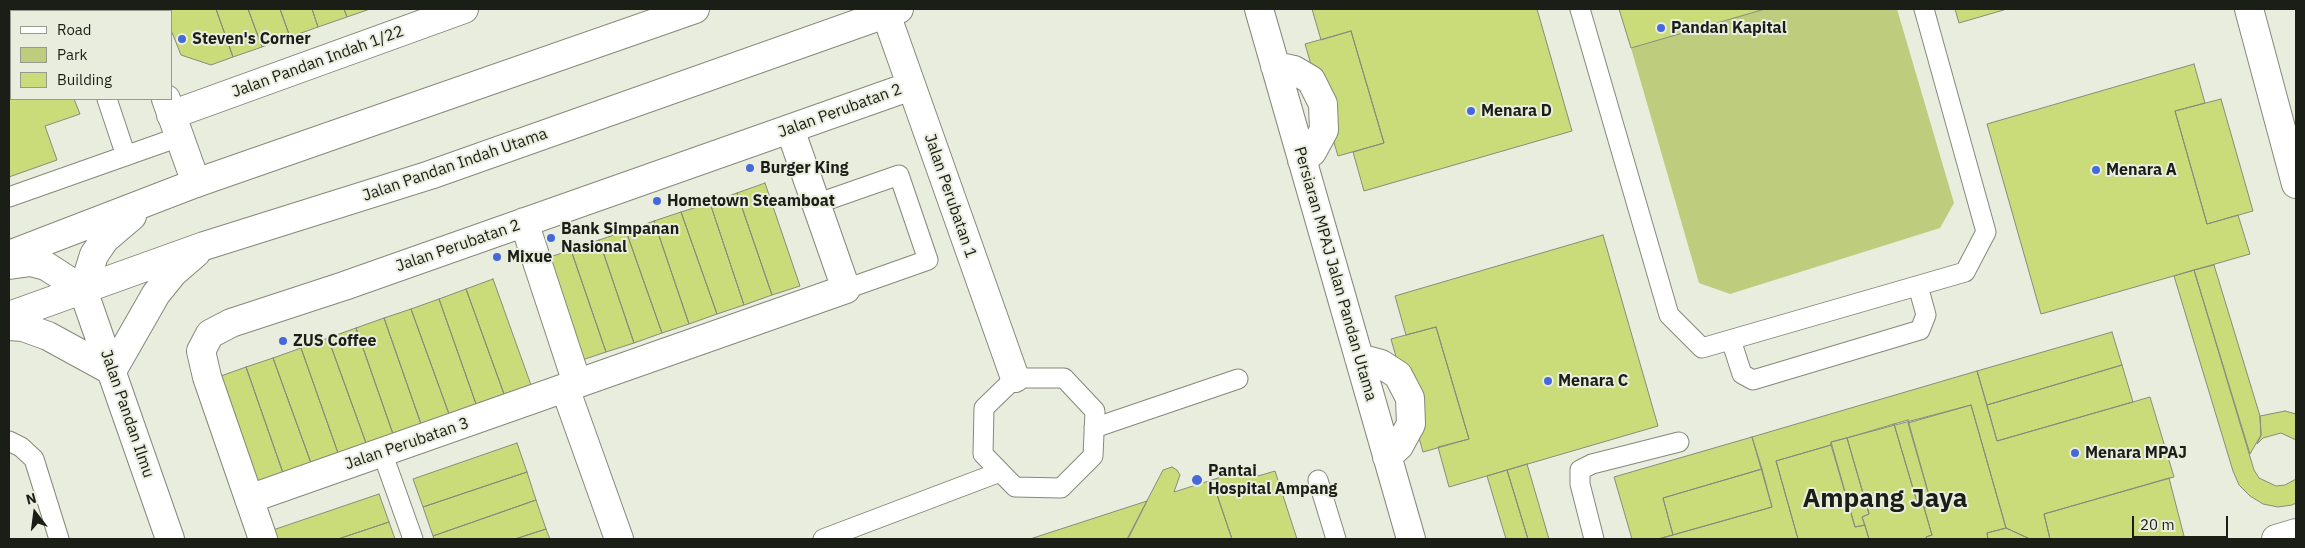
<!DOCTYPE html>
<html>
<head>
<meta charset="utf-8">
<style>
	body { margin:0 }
	#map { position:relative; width:2305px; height:548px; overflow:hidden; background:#e9eddd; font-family:"IBM Plex Sans",sans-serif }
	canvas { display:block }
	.frame { position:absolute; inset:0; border:10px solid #1b1d17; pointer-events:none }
	.legend { position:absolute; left:10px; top:10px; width:162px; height:90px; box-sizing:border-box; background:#e9eddd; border:1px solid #979a8e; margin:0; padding:6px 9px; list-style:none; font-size:15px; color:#1b1d17 }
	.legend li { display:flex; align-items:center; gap:10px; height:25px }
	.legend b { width:25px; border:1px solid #979a8e }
	.north { position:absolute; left:10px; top:488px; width:50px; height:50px; -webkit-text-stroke:4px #e9eddd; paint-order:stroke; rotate:345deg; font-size:14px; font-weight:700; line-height:20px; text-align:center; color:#1b1d17 }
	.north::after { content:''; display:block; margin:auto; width:18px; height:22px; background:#1b1d17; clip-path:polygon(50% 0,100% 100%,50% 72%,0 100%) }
	.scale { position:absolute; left:2132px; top:516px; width:96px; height:22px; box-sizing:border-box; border:2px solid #1b1d17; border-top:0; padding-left:6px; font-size:15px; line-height:18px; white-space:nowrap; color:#1b1d17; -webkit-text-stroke:4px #e9eddd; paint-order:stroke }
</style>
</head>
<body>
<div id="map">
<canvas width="2305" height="548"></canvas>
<div class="frame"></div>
<ul class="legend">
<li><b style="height:6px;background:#fff"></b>Road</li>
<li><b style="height:14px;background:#bdcc7d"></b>Park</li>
<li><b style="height:14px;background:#cadb79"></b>Building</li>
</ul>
<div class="north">N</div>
<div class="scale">20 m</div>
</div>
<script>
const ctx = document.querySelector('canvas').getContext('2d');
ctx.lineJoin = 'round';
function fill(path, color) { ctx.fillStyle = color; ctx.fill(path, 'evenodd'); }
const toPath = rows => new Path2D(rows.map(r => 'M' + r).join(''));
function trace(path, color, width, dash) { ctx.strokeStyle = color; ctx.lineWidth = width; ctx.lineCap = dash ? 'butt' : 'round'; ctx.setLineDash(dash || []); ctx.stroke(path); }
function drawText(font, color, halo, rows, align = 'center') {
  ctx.font = font + ' "IBM Plex Sans",sans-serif'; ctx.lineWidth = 4; ctx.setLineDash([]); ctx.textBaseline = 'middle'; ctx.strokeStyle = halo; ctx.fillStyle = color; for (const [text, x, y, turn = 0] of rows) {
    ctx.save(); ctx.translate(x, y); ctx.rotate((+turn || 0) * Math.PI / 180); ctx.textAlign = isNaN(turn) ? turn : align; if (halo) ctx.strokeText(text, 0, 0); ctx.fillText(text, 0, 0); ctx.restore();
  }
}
fill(toPath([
	[1765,9,1897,9,1954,203,1940,228,1730,294,1699,283,1631,48]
]), '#bdcc7d');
const building = toPath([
	[9,9,45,9,46,11,11,11,11,99,74,99,80,114,45,126,57,160,9,177,9,9],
	[162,9,216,9,233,57,211,65,181,55,171,30,171,11,163,11,162,9],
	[216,9,248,9,262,47,233,57,216,9],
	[248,9,280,9,290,37,262,47,248,9],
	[280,9,312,9,318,27,290,37,280,9],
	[312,9,344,9,347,17,318,27,312,9],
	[344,9,370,9,347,17,344,9],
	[1312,9,1537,9,1572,131,1364,191,1353,152,1384,143,1351,31,1321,40,1312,9],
	[1619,9,1765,9,1631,48,1619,9],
	[1955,9,2007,9,1959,23,1955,9],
	[1351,31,1384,143,1338,156,1305,44,1351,31],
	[2194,64,2205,103,2175,111,2207,224,2238,215,2250,254,2041,314,1987,124,2194,64],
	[2221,99,2253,211,2207,224,2175,111,2221,99],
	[765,183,800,286,772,295,737,193,765,183],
	[737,193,772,295,744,305,710,203,737,193],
	[710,203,744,305,717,314,681,212,710,203],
	[681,212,717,314,689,324,654,221,681,212],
	[654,221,689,324,662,333,626,231,654,221],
	[626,231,662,333,634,343,599,240,626,231],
	[1603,235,1658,426,1449,487,1438,447,1469,439,1436,327,1406,335,1395,296,1603,235],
	[599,240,634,343,606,352,571,250,599,240],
	[571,250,606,352,579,361,544,259,571,250],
	[2214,265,2260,416,2261,435,2250,454,2194,270,2214,265],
	[2194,270,2254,470,2259,478,2276,486,2285,485,2296,479,2296,503,2292,505,2278,507,2263,504,2250,496,2239,485,2233,471,2174,276,2194,270],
	[493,279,531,385,504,394,466,289,493,279],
	[466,289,504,394,476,404,439,299,466,289],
	[439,299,476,404,449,414,411,309,439,299],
	[411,309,449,414,421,424,384,318,411,309],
	[384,318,421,424,393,434,356,328,384,318],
	[1436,327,1469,439,1423,452,1391,339,1436,327],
	[356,328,393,434,366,443,328,338,356,328],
	[2112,332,2122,365,1987,405,1977,371,2112,332],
	[328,338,366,443,338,453,301,348,328,338],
	[301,348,338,453,311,463,273,358,301,348],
	[273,358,311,463,283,473,246,367,273,358],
	[2122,365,2133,402,1997,441,1987,405,2122,365],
	[246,367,283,473,255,482,218,377,246,367],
	[1977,371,1997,441,2150,397,2174,477,2044,514,2050,539,2030,539,2006,528,1971,405,1831,442,1831,445,1776,461,1798,539,1658,539,1772,507,1752,437,1977,371],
	[1971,405,2006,528,1987,533,1988,539,1927,539,1926,537,1932,535,1924,508,1932,506,1908,423,1971,405],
	[2285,411,2296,414,2296,440,2281,433,2263,438,2257,444,2261,435,2260,416,2285,411],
	[1908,420,1932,506,1924,508,1922,500,1917,502,1894,424,1908,420],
	[1894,424,1917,502,1922,500,1932,535,1926,537,1927,539,1869,539,1862,517,1869,514,1847,438,1894,424],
	[1752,437,1762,469,1663,498,1673,535,1658,539,1632,539,1614,477,1752,437],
	[1847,438,1869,514,1862,517,1865,525,1855,527,1831,442,1847,438],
	[517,443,527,472,423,507,413,479,517,443],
	[1831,445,1855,527,1865,525,1869,539,1798,539,1776,461,1831,445],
	[1527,464,1549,539,1528,539,1507,470,1527,464],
	[1254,466,1258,476,1275,471,1297,539,1232,539,1212,480,1254,466],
	[1172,467,1177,470,1180,475,1174,492,1212,480,1232,539,1127,539,1163,470,1172,467],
	[1762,469,1772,507,1673,535,1663,498,1762,469],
	[1507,470,1528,539,1506,539,1487,476,1507,470],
	[527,472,536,500,433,536,423,507,527,472],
	[2169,478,2184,536,2172,539,2050,539,2044,514,2169,478],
	[379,494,389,522,338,539,276,539,273,530,379,494],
	[536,500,546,529,515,539,434,539,433,536,536,500],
	[1147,501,1128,539,1030,539,1147,501],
	[389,522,395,539,338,539,389,522],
	[2006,528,2030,539,1988,539,1987,533,2006,528],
	[546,529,550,539,515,539,546,529]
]);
fill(building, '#cadb79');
trace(building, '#888b7d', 1);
const lane = toPath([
	[76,9,77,11],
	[1580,9,1669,315,1702,348,1965,272,1986,232,1924,9],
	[9,55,11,54],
	[107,99,126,156],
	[9,197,179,137],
	[816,204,899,175,928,260,846,289],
	[1731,340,1742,374,1753,380,1920,330,1926,315,1918,286],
	[1015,378,1064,378,1095,411,1093,456,1061,488,1015,487,983,454,984,408,1015,378],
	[1094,428,1238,379],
	[9,441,21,447,34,459,59,539],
	[382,452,413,539],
	[1318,480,1336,539],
	[823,539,1000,472],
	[1594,539,1580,484,1580,470,1592,464,1679,442]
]);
const street = toPath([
	[133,9,134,11],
	[1259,9,1411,539],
	[2249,9,2296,184],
	[886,14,1015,378],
	[1275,66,1294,70,1311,80,1323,104,1324,130,1312,152,1302,160],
	[166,99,196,183],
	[171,115,464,9],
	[524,222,577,383],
	[1359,358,1381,364,1398,375,1410,398,1411,424,1399,446,1387,457],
	[565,388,619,539],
	[249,499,846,289,790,129],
	[263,539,207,377,201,351,210,334,231,323,344,286,911,86],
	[2276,539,2296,533]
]);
const secondary = toPath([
	[9,255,196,183,695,9],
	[9,265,31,262,46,266,83,290],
	[83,290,170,539],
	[83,290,94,255,105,239,132,216],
	[9,316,204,246,430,175,899,9],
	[9,326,23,327,48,336,112,371],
	[112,371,156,294,173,273,196,253]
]);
trace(lane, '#85887a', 21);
trace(street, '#85887a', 30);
trace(secondary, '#85887a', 30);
trace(lane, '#fff', 19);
trace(street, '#fff', 28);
trace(secondary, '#fff', 28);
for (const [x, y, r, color] of [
	[1661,28,5,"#4569db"],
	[182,39,5,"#4569db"],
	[1471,111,5,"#4569db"],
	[750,168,5,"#4569db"],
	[2096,170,5,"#4569db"],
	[657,201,5,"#4569db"],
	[551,238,5,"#4569db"],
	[497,257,5,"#4569db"],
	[283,341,5,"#4569db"],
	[1548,381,5,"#4569db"],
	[2075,453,5,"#4569db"],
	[1197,480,6,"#4569db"]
]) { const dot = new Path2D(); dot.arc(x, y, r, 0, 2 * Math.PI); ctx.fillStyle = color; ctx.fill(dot); trace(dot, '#e9eddd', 2); }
drawText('bold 16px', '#1b1d17', '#e9eddd', [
	["Pandan Kapital",1671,28],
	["Steven's Corner",192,39],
	["Menara D",1481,111],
	["Burger King",760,168],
	["Menara A",2106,170],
	["Hometown Steamboat",667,201],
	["Bank Simpanan",561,229],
	["Nasional",561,247],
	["Mixue",507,257],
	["ZUS Coffee",293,341],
	["Menara C",1558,381],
	["Menara MPAJ",2085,453],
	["Pantai",1208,471],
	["Hospital Ampang",1208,489]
], 'left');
drawText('16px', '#1b1d17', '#e9eddd', [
	["Jalan Pandan Indah 1/22",318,62,-20],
	["Jalan Perubatan 2",840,111,-20],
	["Jalan Pandan Indah Utama",455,165,-19],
	["Jalan Perubatan 1",950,196,71],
	["Jalan Perubatan 2",458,246,-19],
	["Persiaran MPAJ Jalan Pandan Utama",1335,274,74],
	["Jalan Pandan Ilmu",127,414,71],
	["Jalan Perubatan 3",407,444,-19]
]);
drawText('bold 26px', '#1b1d17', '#e9eddd', [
	["Ampang Jaya",1885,499]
]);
</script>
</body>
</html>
